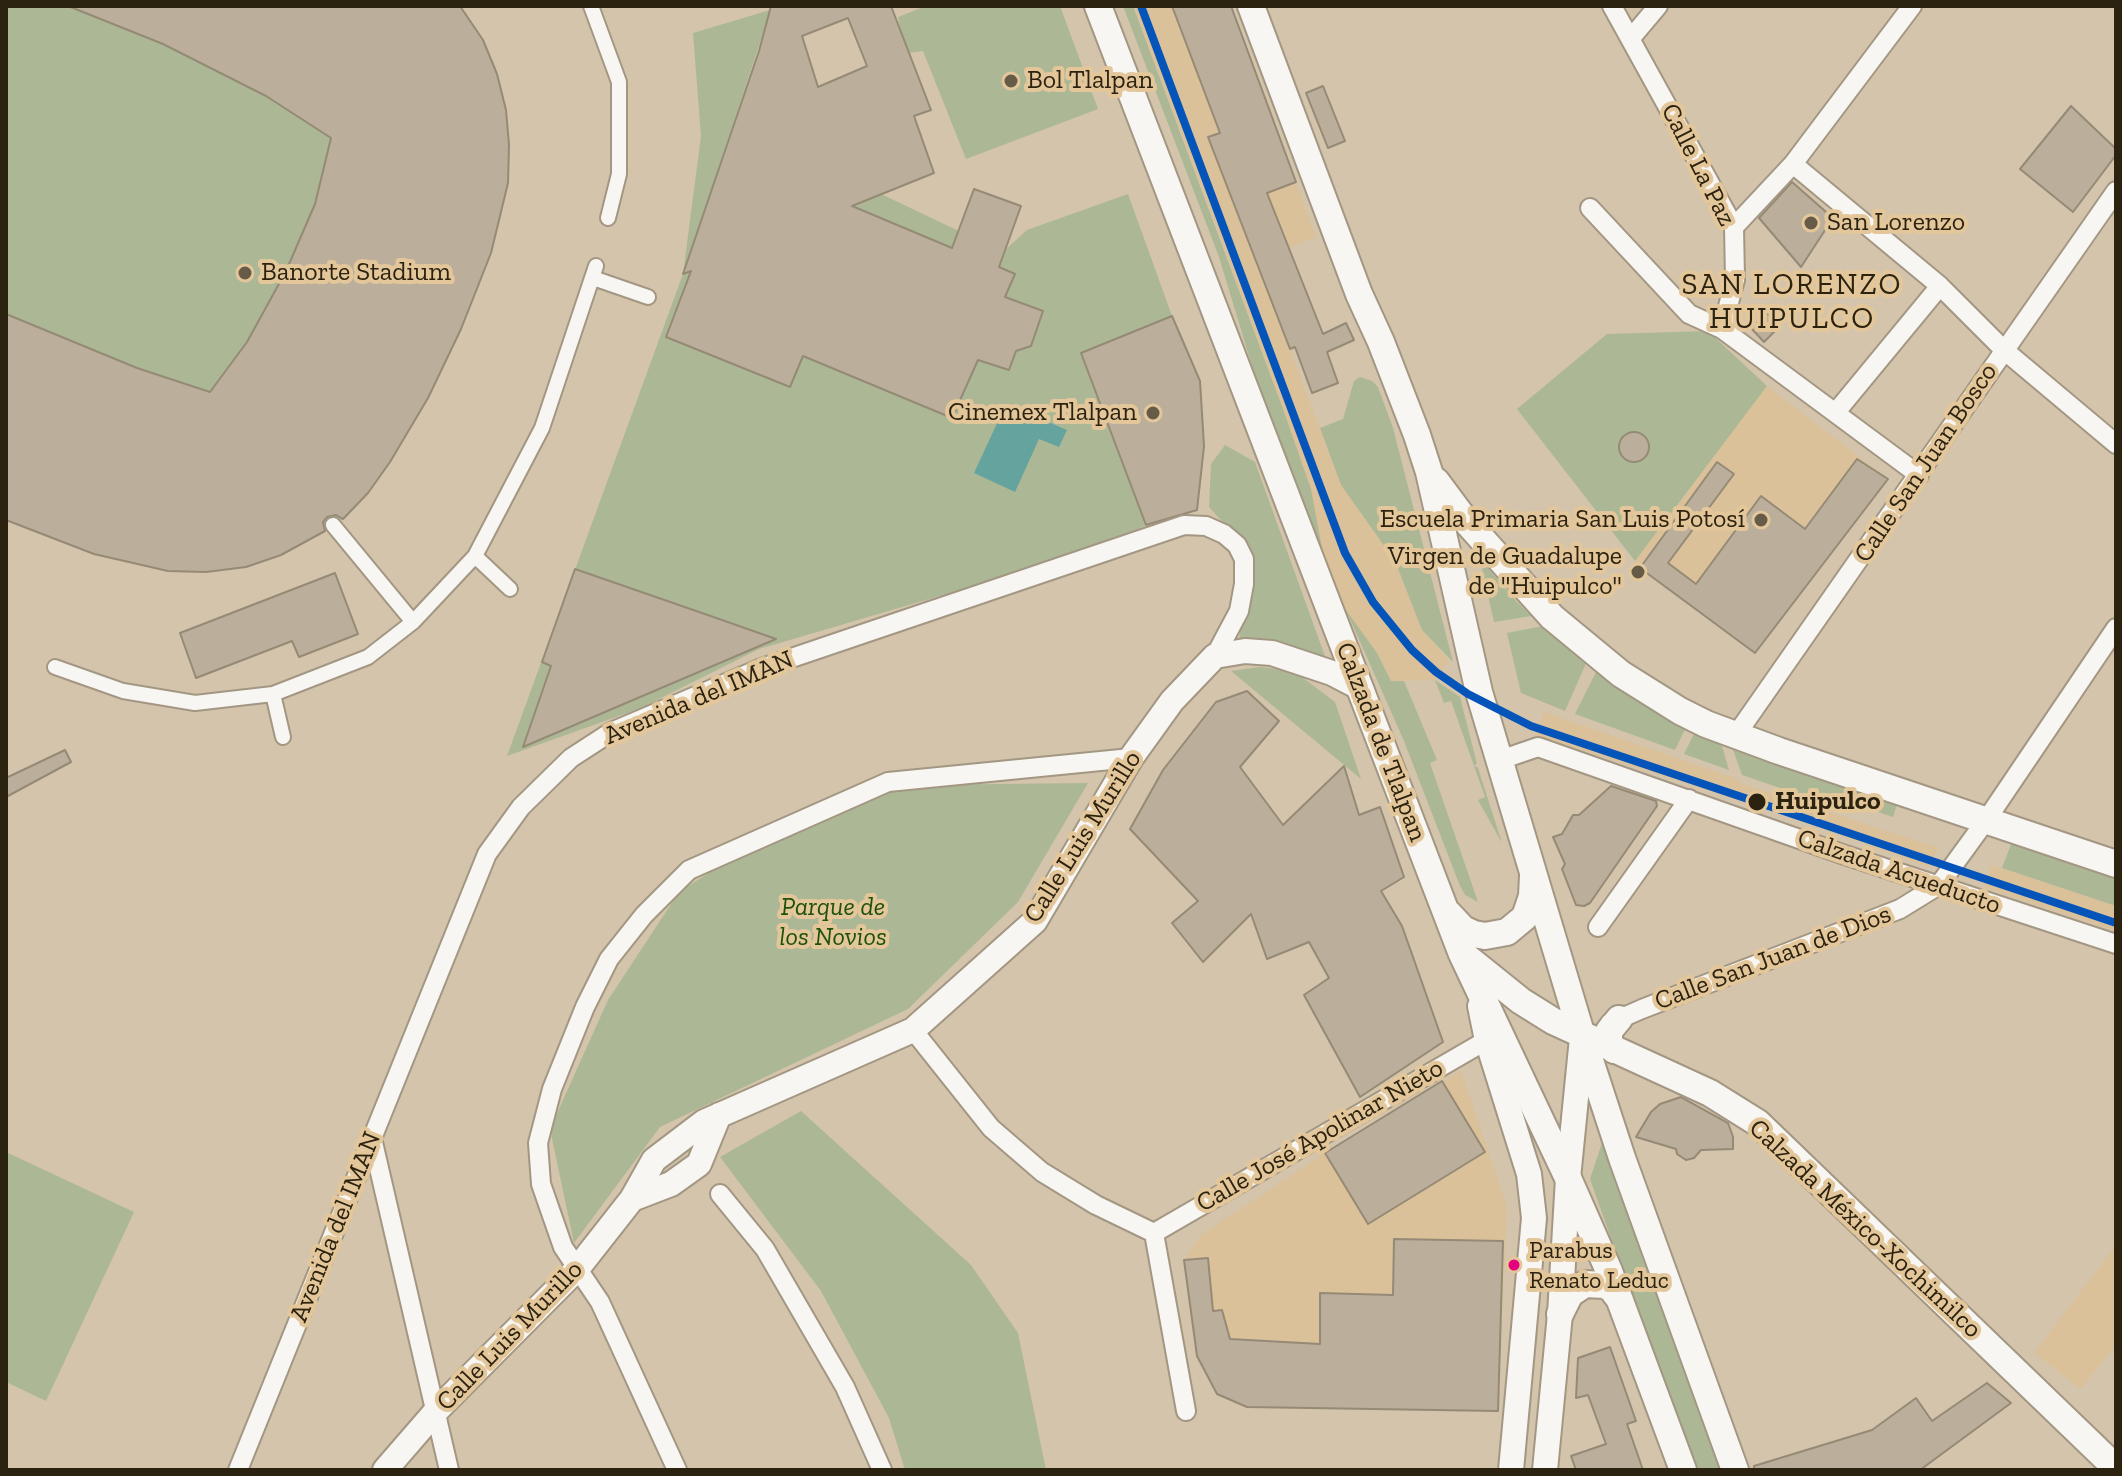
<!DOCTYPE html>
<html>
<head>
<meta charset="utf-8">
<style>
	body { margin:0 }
	#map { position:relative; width:2122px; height:1476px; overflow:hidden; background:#d3c4ab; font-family:"Zilla Slab",serif }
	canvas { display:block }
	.frame { position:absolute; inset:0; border:8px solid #2c2210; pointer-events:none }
</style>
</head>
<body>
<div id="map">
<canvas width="2122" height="1476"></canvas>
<div class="frame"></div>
</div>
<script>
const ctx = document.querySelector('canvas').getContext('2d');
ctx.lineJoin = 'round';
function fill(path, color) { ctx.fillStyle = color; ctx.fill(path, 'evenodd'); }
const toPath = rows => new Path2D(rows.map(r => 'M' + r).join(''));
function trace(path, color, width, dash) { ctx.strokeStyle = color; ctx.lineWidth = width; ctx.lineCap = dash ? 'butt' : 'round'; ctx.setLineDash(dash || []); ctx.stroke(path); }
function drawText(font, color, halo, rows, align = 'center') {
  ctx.font = font + ' "Zilla Slab",serif'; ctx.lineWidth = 8; ctx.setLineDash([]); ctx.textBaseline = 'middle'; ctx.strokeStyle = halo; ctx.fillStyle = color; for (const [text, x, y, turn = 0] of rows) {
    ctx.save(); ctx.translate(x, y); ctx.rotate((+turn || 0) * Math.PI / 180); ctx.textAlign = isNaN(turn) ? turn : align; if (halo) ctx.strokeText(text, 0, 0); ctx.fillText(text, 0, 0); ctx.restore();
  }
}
fill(toPath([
	[1133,6,1231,6,1272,112,1266,122,1277,130,1316,237,1289,248,1324,336,1290,350,1341,485,1395,561,1422,630,1449,660,1435,680,1391,681,1377,653,1346,610,1331,580,1320,544,1311,489,1222,242],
	[1767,386,1888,479,1755,653,1635,561],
	[1544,712,1740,780,1740,783,1938,848,1929,867,1782,814,1536,735],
	[1992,865,2116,906,2116,931,1984,887],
	[1461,1071,1507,1207,1498,1411,1247,1407,1217,1394,1197,1356,1184,1260,1201,1235,1325,1153],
	[2116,1245,2116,1344,2081,1389,2034,1353]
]), '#dac199');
fill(toPath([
	[6,6,459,6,483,40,497,74,506,110,509,145,508,183,491,253,446,361,390,462,368,493,343,519,312,539,281,555,246,567,206,572,168,571,94,554,6,520],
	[769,6,772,6,684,273,881,194,1003,252,1027,230,1128,194,1172,316,1082,353,1146,525,1093,551,759,649,641,708,507,756,683,274,701,136,693,33,770,10],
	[926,6,1060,6,1098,109,966,159,923,51,909,53,900,28,898,17],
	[1123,6,1133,6,1283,409,1311,489,1324,559,1255,376,1219,257],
	[1708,331,1767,386,1635,561,1517,409,1607,334],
	[1360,377,1372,381,1378,387,1393,428,1453,662,1422,630,1395,561,1341,485,1320,428,1343,419,1354,381],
	[1225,445,1255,462,1327,662,1285,643,1239,642,1247,549,1209,507,1211,464],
	[1487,567,1516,601,1532,616,1494,622,1482,569],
	[1346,610,1377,653,1391,681,1404,681,1437,760,1430,763,1478,902,1465,895,1460,886,1404,741],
	[1543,626,1587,661,1565,711,1521,693,1507,633],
	[1259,667,1294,671,1335,702,1361,779,1231,671],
	[1598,668,1688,723,1675,750,1575,714],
	[1435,680,1460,697,1477,764,1474,765,1478,768,1502,843,1478,800,1485,797,1451,701,1444,703],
	[1696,730,1722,746,1729,770,1684,754],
	[1733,750,1897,804,1893,817,1824,794,1821,802,1742,775],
	[1088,783,1018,902,908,1009,660,1127,574,1243,550,1129,608,1000,679,892,785,824,913,785],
	[2012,842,2116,878,2116,906,2002,868],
	[801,1111,971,1265,1018,1333,1046,1470,905,1470,889,1418,821,1291,720,1157],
	[1605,1134,1732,1470,1693,1470,1590,1179],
	[6,1152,134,1212,46,1401,6,1382]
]), '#acb895');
fill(toPath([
	[1006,404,1067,430,1059,447,1039,439,1015,492,974,473]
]), '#64a39e');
const building = toPath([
	[68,6,460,6,483,40,497,74,506,110,509,145,508,183,491,253,461,329,428,398,390,462,368,493,343,519,336,515,327,517,323,522,325,531,281,555,246,567,206,572,168,571,94,554,6,520,6,314,137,368,210,392,247,342,286,271,315,204,331,138,266,96,163,44,68,6],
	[771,6,891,6,931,110,914,116,934,173,852,206,952,248,974,189,1021,206,999,267,1015,274,1005,297,1043,311,1031,346,1016,351,1009,370,978,360,952,418,803,356,790,387,666,337,691,271,683,274,759,51,771,6],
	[848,18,867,66,818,87,802,36,848,18],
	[1172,6,1231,6,1296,182,1267,193,1323,334,1346,323,1354,340,1327,352,1338,383,1312,393,1295,347,1290,349,1208,137,1220,133,1172,6],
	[1323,86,1345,141,1328,148,1306,93,1323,86],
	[2071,106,2116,149,2116,155,2073,212,2020,169,2071,106],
	[1792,182,1833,218,1801,267,1759,218,1792,182],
	[1767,313,1780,326,1764,342,1751,328,1767,313],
	[1172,316,1200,381,1204,446,1197,510,1146,525,1081,353,1172,316],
	'1619 447a15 15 0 1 1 30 0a15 15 0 1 1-30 0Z',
	[1857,459,1888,479,1755,653,1640,568,1717,462,1734,474,1668,563,1696,584,1761,496,1805,529,1857,459],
	[575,569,702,613,776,639,523,747,551,666,542,662,575,569],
	[335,573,358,634,299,657,292,641,196,678,180,633,335,573],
	[1247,691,1279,721,1240,767,1283,825,1344,766,1359,815,1380,807,1404,877,1381,891,1402,926,1443,1042,1360,1097,1304,995,1329,978,1309,942,1267,959,1251,914,1203,962,1172,923,1198,901,1130,829,1163,770,1216,702,1247,691],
	[65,750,71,762,6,797,6,778,65,750],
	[1611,786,1656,801,1657,806,1590,903,1584,906,1576,905,1562,869,1565,864,1553,837,1562,834,1573,815,1579,815,1611,786],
	[1442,1081,1485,1152,1368,1224,1325,1153,1442,1081],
	[1681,1097,1728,1123,1733,1137,1733,1149,1701,1150,1694,1158,1686,1160,1677,1154,1676,1149,1636,1137,1651,1112,1660,1104,1681,1097],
	[1394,1239,1503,1241,1498,1411,1247,1407,1217,1394,1197,1356,1184,1260,1208,1258,1213,1311,1222,1310,1230,1339,1320,1344,1320,1293,1393,1295,1394,1239],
	[1610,1347,1636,1421,1627,1424,1643,1470,1576,1470,1571,1456,1606,1444,1588,1395,1576,1398,1578,1358,1610,1347],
	[1987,1383,2011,1403,1920,1470,1754,1470,1754,1466,1872,1430,1916,1398,1932,1421,1987,1383]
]);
fill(building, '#bbaf9c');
trace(building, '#958a76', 2);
const pedestrian = toPath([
	[591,6,619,82,619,174,608,218],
	[593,278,648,297],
	[333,525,413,622],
	[475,556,510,589],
	[55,667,123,691,195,703,273,694,368,657,413,622,475,556,542,428,596,266],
	[273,694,283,737]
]);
const minor = toPath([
	[1612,6,1734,227,1735,280,1722,329],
	[1631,38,1658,6],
	[1793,164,1940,286,2004,350,2116,444],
	[1590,208,1689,314,1722,329,1919,475],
	[1734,227,1793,164,1912,6],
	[1836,412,1940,286],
	[1736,735,2116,191],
	[1500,760,1538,747,1842,854,2116,944],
	[1598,927,1689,799],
	[1610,1023,1642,1009,1900,909,1939,885,1987,819,2116,628],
	[913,1030,991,1128,1042,1172,1096,1205,1154,1233,1487,1040],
	[372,1138,449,1470],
	[720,1194,765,1249,845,1387,882,1470],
	[1154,1233,1186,1411],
	[238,1470,487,854,521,807,571,758,611,732,759,669,1184,525,1206,526,1224,534,1237,545,1244,559,1244,584,1239,611,1215,656],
	[677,1470,600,1302,563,1247,541,1184,538,1143,552,1089,585,1007,609,959,644,915,689,870,888,782,1131,758]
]);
const tertiary = toPath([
	[1480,1006,1487,1040,1529,1174,1534,1218,1511,1470],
	[632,1199,671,1184,699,1164,719,1115],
	[385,1470,437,1410,577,1269,632,1199,654,1160,704,1122,913,1030,1035,921,1131,758,1172,701,1215,656,1245,651,1272,653,1332,673,1359,687],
	[1545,1470,1560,1314,1568,1178,1582,1038]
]);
const secondary = toPath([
	[1098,6,1462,954,1568,1178,1609,1271,1683,1470],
	[1251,6,1359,294,1381,342,1417,435,1429,472,1479,692,1582,1036,1622,1158,1735,1470],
	[1436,481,1465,520,1552,617,1621,674,1680,711,1706,724,1779,751,2116,864],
	[1448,913,1463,929,1474,934,1485,936,1507,932,1525,917,1532,896,1533,876],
	[1465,956,1521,1001,1553,1021,1710,1093,1758,1123,2116,1468],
	[1614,1050,1609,1041,1609,1031,1619,1019],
	[1560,1314,1570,1294,1585,1284,1604,1285,1611,1288,1620,1300]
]);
trace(pedestrian, '#a39783', 18);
trace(minor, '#a39783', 22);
trace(tertiary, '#a39783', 28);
trace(secondary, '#a39783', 30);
trace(pedestrian, '#f8f6f2', 14);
trace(minor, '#f8f6f2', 18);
trace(tertiary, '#f8f6f2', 24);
trace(secondary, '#f8f6f2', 26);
trace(toPath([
	[1141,6,1345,553,1373,602,1412,650,1436,672,1468,694,1531,726,2116,923]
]), '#0554ba', 8);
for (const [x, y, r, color] of [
	[1011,81,8,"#665b46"],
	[1811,223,8,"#665b46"],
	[245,273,8,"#665b46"],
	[1153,413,8,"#665b46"],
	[1761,520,8,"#665b46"],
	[1638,572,8,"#665b46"],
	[1757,802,10,"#2c2210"],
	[1514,1265,7,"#e5007d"]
]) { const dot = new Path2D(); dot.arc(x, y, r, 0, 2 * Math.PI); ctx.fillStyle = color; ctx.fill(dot); trace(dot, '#e3c79b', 3); }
drawText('24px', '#2c2210', '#e3c79b', [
	["Parabus",1529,1251],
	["Renato Leduc",1529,1281]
], 'left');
drawText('26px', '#2c2210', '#e3c79b', [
	["Bol Tlalpan",1027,81],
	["San Lorenzo",1827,223],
	["Banorte Stadium",261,273],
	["Cinemex Tlalpan",1137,413,"right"],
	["Escuela Primaria San Luis Potosí",1745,520,"right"],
	["Virgen de Guadalupe",1622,557,"right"],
	["de \"Huipulco\"",1622,587,"right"]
], 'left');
drawText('26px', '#2c2210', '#e3c79b', [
	["Calle La Paz",1698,165,63],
	["Calle San Juan Bosco",1926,463,-56],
	["Avenida del IMAN",699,698,-23],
	["Calzada de Tlalpan",1381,742,69],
	["Calle Luis Murillo",1083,837,-58],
	["Calzada Acueducto",1899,872,19],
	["Calle San Juan de Dios",1773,958,-21],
	["Calle José Apolinar Nieto",1320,1136,-30],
	["Avenida del IMAN",336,1227,-68],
	["Calzada México-Xochimilco",1865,1229,43],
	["Calle Luis Murillo",510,1336,-46]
]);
drawText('bold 26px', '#2c2210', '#e3c79b', [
	["Huipulco",1775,802]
], 'left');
drawText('italic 26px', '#1e510b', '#e3c79b', [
	["Parque de",833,908],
	["los Novios",833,938]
]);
ctx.letterSpacing = '2px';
drawText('30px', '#2c2210', '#e3c79b', [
	["SAN LORENZO",1792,285],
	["HUIPULCO",1792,319]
]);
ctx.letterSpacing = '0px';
</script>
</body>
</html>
